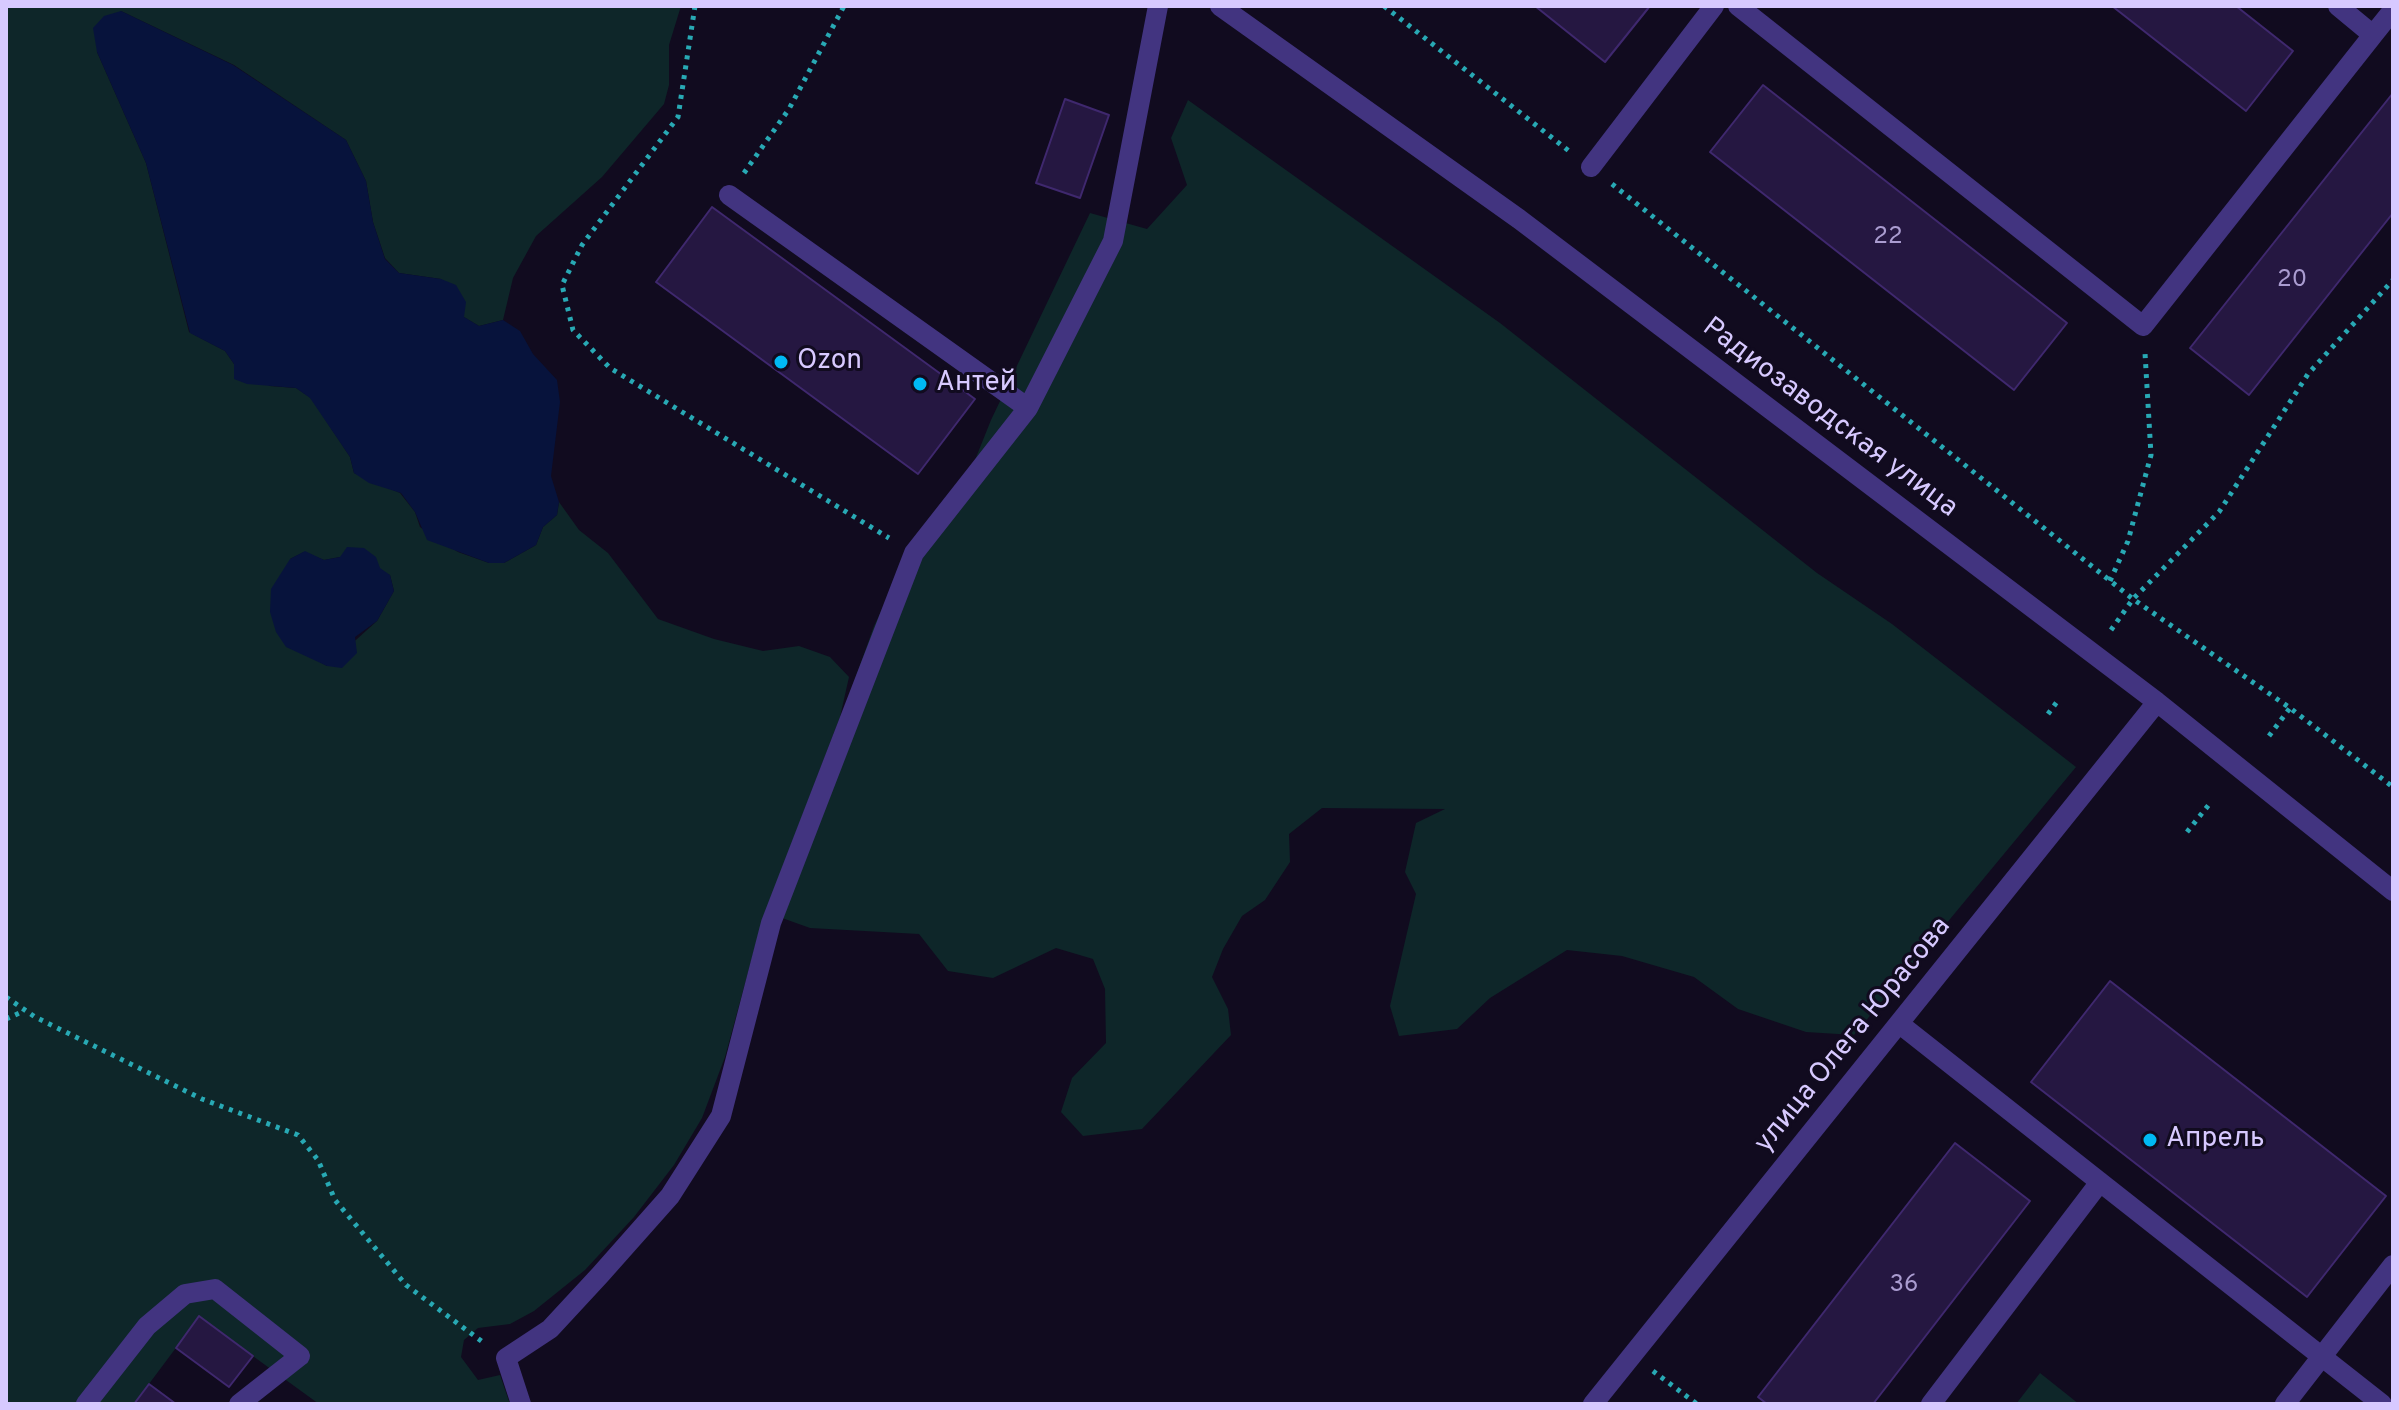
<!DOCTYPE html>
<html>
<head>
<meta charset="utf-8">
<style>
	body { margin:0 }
	#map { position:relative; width:2399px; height:1410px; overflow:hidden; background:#110b1f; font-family:Overpass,sans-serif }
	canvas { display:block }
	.frame { position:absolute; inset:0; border:8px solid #d7c9ff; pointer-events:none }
</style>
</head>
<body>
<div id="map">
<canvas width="2399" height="1410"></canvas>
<div class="frame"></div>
</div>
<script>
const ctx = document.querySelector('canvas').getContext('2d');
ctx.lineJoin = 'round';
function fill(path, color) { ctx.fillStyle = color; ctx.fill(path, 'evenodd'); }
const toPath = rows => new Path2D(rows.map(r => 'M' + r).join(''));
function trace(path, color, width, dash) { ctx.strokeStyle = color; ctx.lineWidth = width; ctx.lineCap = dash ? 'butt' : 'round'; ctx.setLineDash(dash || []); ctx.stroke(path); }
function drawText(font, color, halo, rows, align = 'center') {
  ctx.font = font + ' Overpass,sans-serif'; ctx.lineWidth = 6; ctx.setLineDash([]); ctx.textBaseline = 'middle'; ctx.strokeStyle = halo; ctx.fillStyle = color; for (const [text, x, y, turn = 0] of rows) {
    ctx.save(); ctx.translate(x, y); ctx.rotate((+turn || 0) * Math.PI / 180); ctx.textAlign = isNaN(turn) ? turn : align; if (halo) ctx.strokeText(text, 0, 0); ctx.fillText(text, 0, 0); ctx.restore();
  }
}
fill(toPath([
	[6,6,681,6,669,45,669,85,664,104,602,177,536,236,513,278,503,320,479,326,464,317,441,279,399,273,385,258,373,222,366,181,346,140,234,65,121,11,97,52,146,163,189,332,225,351,234,364,270,386,296,388,311,398,350,457,354,473,400,493,415,512,420,527,458,552,489,563,504,563,536,545,543,527,557,515,559,502,579,530,608,553,658,619,714,639,763,651,799,646,830,657,849,677,840,717,762,921,725,1057,702,1118,674,1165,634,1217,585,1270,534,1311,510,1324,478,1328,464,1340,461,1357,478,1380,500,1375,510,1404,319,1404,199,1317,134,1404,6,1404],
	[304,552,324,560,340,557,390,575,394,591,377,621,327,666,320,662,290,559],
	[1188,100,1500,323,1817,573,1892,624,2076,767,1854,1035,1806,1032,1738,1009,1694,977,1622,956,1567,950,1490,998,1457,1029,1399,1036,1390,1006,1416,894,1405,872,1416,823,1445,809,1322,808,1289,834,1290,862,1265,900,1242,916,1223,949,1212,977,1228,1009,1231,1035,1142,1129,1083,1136,1061,1112,1072,1078,1106,1043,1105,989,1093,959,1056,948,993,978,948,971,919,934,810,928,771,914,874,626,909,553,965,485,991,420,1090,213,1147,229,1187,185,1171,138],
	[2040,1373,2079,1404,2016,1404]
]), '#0e2629');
fill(toPath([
	[121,11,233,65,346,140,366,181,373,222,385,259,399,273,441,279,456,285,466,302,464,317,479,326,503,320,520,331,533,354,557,380,560,402,551,476,559,502,557,515,543,527,536,545,504,563,489,563,427,540,415,512,401,493,369,483,354,473,350,457,310,398,296,388,247,384,234,379,234,364,225,351,190,333,146,163,97,52,93,28,104,16],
	[347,547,364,548,376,557,380,568,390,575,394,591,377,621,355,637,357,653,342,668,327,666,286,647,276,632,270,612,271,589,290,559,305,551,324,560,340,557]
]), '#07133c');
const building = toPath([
	[1535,6,1650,6,1605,62,1535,6],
	[2112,6,2236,6,2293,51,2246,111,2112,6],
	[1763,85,2067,323,2014,390,1710,152,1763,85],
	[2393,93,2393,213,2249,395,2190,348,2393,93],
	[1065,99,1109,115,1080,198,1036,183,1065,99],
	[712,207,975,399,918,474,656,282,712,207],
	[2110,981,2386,1196,2307,1297,2031,1082,2110,981],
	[1955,1143,2030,1201,1873,1404,1767,1404,1758,1397,1955,1143],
	[199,1316,253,1356,229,1387,176,1348,199,1316],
	[149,1384,176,1404,134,1404,149,1384]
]);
fill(building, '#251741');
trace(building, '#3f286e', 2);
trace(toPath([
	[695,6,678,117,582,245,562,285,573,330,610,368,889,538],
	[1384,6,1569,151],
	[744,173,789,109,844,6],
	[1612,184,2133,599,2290,708,2393,787],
	[2110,581,2128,541,2151,455,2145,353],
	[2111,630,2133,599,2219,512,2308,374,2393,280],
	[2048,714,2059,699],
	[2269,736,2290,708],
	[2187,832,2211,802],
	[6,997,35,1017,202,1099,298,1135,318,1160,335,1200,406,1285,484,1343],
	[6,1019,24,1011],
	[1653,1371,1697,1404]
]), '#28a9b4', 5, [4, 6]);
trace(toPath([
	[1220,6,1519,219,2157,702,2393,891],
	[1738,6,2143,326,2373,35,2338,6],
	[2373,35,2393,10],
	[1591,167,1714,6],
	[729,195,1028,408],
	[1901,1025,2100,1182],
	[86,1404,147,1326,185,1294,215,1289,300,1356,239,1404],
	[521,1404,506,1358,550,1329,600,1275,670,1196,721,1116,771,923,914,553,1028,408,1113,241,1158,6],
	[1593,1404,2157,702],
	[1931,1404,2100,1182,2382,1404],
	[2285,1404,2393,1265]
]), '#423480', 20);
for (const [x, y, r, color] of [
	[781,362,8,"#00b9f4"],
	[920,384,8,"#00b9f4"],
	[2150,1140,8,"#00b9f4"]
]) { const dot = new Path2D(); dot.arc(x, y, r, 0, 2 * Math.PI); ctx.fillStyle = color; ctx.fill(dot); trace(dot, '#110b1f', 3); }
drawText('24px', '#aa9cd0', null, [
	["22",1888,238],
	["20",2292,281],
	["36",1904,1286]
]);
drawText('28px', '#d7c9ff', '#110b1f', [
	["Ozon",797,362],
	["Антей",936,384],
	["Апрель",2166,1140]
], 'left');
drawText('28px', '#d7c9ff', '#110b1f', [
	["Радиозаводская улица",1829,419,37],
	["улица Олега Юрасова",1854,1036,-51]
]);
</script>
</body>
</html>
